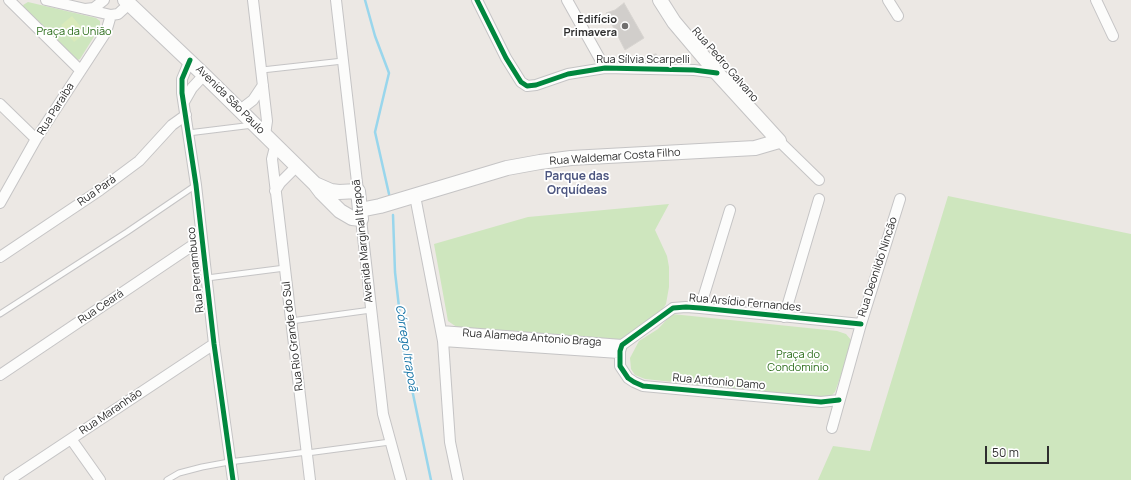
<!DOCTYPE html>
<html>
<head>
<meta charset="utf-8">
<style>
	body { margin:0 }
	#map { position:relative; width:1131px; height:480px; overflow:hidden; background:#ece8e4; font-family:Manrope,sans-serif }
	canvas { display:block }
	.scale { position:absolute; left:985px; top:446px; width:64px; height:18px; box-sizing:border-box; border:2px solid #2e2e2e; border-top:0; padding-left:5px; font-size:12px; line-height:14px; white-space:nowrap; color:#2e2e2e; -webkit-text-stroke:3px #fff; paint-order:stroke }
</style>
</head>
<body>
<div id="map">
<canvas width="1131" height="480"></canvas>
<div class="scale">50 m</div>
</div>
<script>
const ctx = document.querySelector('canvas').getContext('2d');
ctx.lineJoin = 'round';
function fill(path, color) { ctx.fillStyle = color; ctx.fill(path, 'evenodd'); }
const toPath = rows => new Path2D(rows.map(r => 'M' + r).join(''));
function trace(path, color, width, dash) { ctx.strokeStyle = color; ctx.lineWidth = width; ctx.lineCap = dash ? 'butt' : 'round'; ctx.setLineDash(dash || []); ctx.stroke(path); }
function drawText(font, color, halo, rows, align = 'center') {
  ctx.font = font + ' Manrope,sans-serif'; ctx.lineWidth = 3.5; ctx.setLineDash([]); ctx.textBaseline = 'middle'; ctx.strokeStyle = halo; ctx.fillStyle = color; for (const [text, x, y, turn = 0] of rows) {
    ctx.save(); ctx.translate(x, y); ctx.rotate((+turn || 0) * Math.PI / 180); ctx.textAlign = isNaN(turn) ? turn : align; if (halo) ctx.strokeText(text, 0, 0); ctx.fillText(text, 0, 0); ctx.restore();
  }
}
fill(toPath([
	[28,2,96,18,100,21,100,27,80,59,78,60,74,59,24,9,23,5],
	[948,196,1131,234,1131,480,818,480,833,446,870,451],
	[669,204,655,230,667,256,669,267,669,287,666,304,662,310,640,329,615,343,461,330,448,321,434,244,528,217],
	[672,314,837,331,846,334,851,340,851,347,835,392,831,396,823,397,793,395,645,379,635,375,631,369,630,358,639,341,658,329]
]), '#cee6be');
fill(toPath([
	[72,16,86,33,74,42,61,25]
]), '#d9eabb');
trace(toPath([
	[365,0,375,36,389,73,375,132,389,194],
	[393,215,395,272,404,351,431,480]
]), '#99d6ec', 2.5);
const building = toPath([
	[624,3,644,38,625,50,606,13,615,10,624,3],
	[656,54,661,63,635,61,650,55,656,54]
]);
fill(building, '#d1cecb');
trace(building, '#d7d4d0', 1);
const service = toPath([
	[262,70,343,61],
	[188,133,253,125],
	[207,278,285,268],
	[0,314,127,232,196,185],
	[291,321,371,310],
	[307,453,390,442],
	[167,480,179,473,202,467,229,462,307,452]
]);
const minor = toPath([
	[9,0,80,70],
	[46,0,111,15,118,14,129,4],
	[253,0,267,121,265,135],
	[336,0,358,191],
	[477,0,506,58,521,82,527,86,536,85,568,74,605,68,694,70,717,73],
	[567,0,605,68],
	[888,0,898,16],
	[1096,0,1113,36],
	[85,9,94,8,104,0],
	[190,60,182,79,182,93,196,185,214,344,233,480],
	[184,102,192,88,204,75],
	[0,104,36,139],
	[240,110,253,100,263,85],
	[779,141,819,180],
	[277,146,274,151,272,159,310,480],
	[275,191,280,183,297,166],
	[415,196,443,341,450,442,458,480],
	[0,203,36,139,106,32,111,15],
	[361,219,383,414,401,480],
	[0,257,100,190,139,161,172,125,186,115],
	[700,308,730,210],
	[784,317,819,199],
	[441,331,622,345],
	[443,341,619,353],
	[0,375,202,239],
	[839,400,821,402,643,386,634,382,628,378,620,366,620,351,622,345,673,308,686,307,700,308,861,324],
	[832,428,861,324,900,199],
	[71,439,100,480],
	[9,480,214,344]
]);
const secondary = toPath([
	[125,0,204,75,315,184,321,192,340,211,352,218,361,219,358,191,339,192,331,191,315,184],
	[360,210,380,206,507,168,540,162,571,158,755,148,779,141,717,73,674,22,660,0]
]);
trace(service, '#c5c4c5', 7);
trace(minor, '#c5c4c5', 12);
trace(secondary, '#c5c4c5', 16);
trace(service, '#fcfcfb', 5);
trace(minor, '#fcfcfb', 10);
trace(secondary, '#fcfcfb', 14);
trace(toPath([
	[477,0,506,58,521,82,527,86,536,85,568,74,605,68,694,70,717,73],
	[190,60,182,79,182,93,196,185,214,344,233,480],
	[839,400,821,402,643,386,634,382,628,378,620,366,620,351,622,345,673,308,686,307,700,308,861,324]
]), '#00873e', 5);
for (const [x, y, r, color] of [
	[625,26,4,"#706f6e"]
]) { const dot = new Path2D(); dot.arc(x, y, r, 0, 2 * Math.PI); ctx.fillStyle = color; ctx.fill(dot); trace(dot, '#fff', 1.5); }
drawText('bold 11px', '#2e2e2e', '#fff', [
	["Edifício",617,20],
	["Primavera",617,33]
], 'right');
drawText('11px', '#2c6e1b', '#fff', [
	["Praça da União",74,32],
	["Praça do",798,355],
	["Condomínio",798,368]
]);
drawText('11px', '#2e2e2e', '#fff', [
	["Rua Sílvia Scarpelli",643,60],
	["Rua Pedro Galvano",725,65,49],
	["Avenida São Paulo",230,100,45],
	["Rua Paraíba",56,109,-58],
	["Rua Waldemar Costa Filho",615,157,-4],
	["Rua Pará",97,191,-35],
	["Avenida Marginal Itrapoã",363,241,-96],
	["Rua Deonildo Nincão",878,267,-72],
	["Rua Pernambuco",196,270,-96],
	["Rua Arsídio Fernandes",745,303,5],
	["Rua Ceará",101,307,-34],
	["Rua Rio Grande do Sul",293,336,-97],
	["Rua Alameda Antonio Braga",532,338,4],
	["Rua Antonio Damo",719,382,5],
	["Rua Maranhão",111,412,-34]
]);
drawText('bold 12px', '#4d5680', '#fff', [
	["Parque das",577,177],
	["Orquídeas",577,191]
]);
drawText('italic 12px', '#0d6fa3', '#fff', [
	["Córrego Itrapoã",406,348,81]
]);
</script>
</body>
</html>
